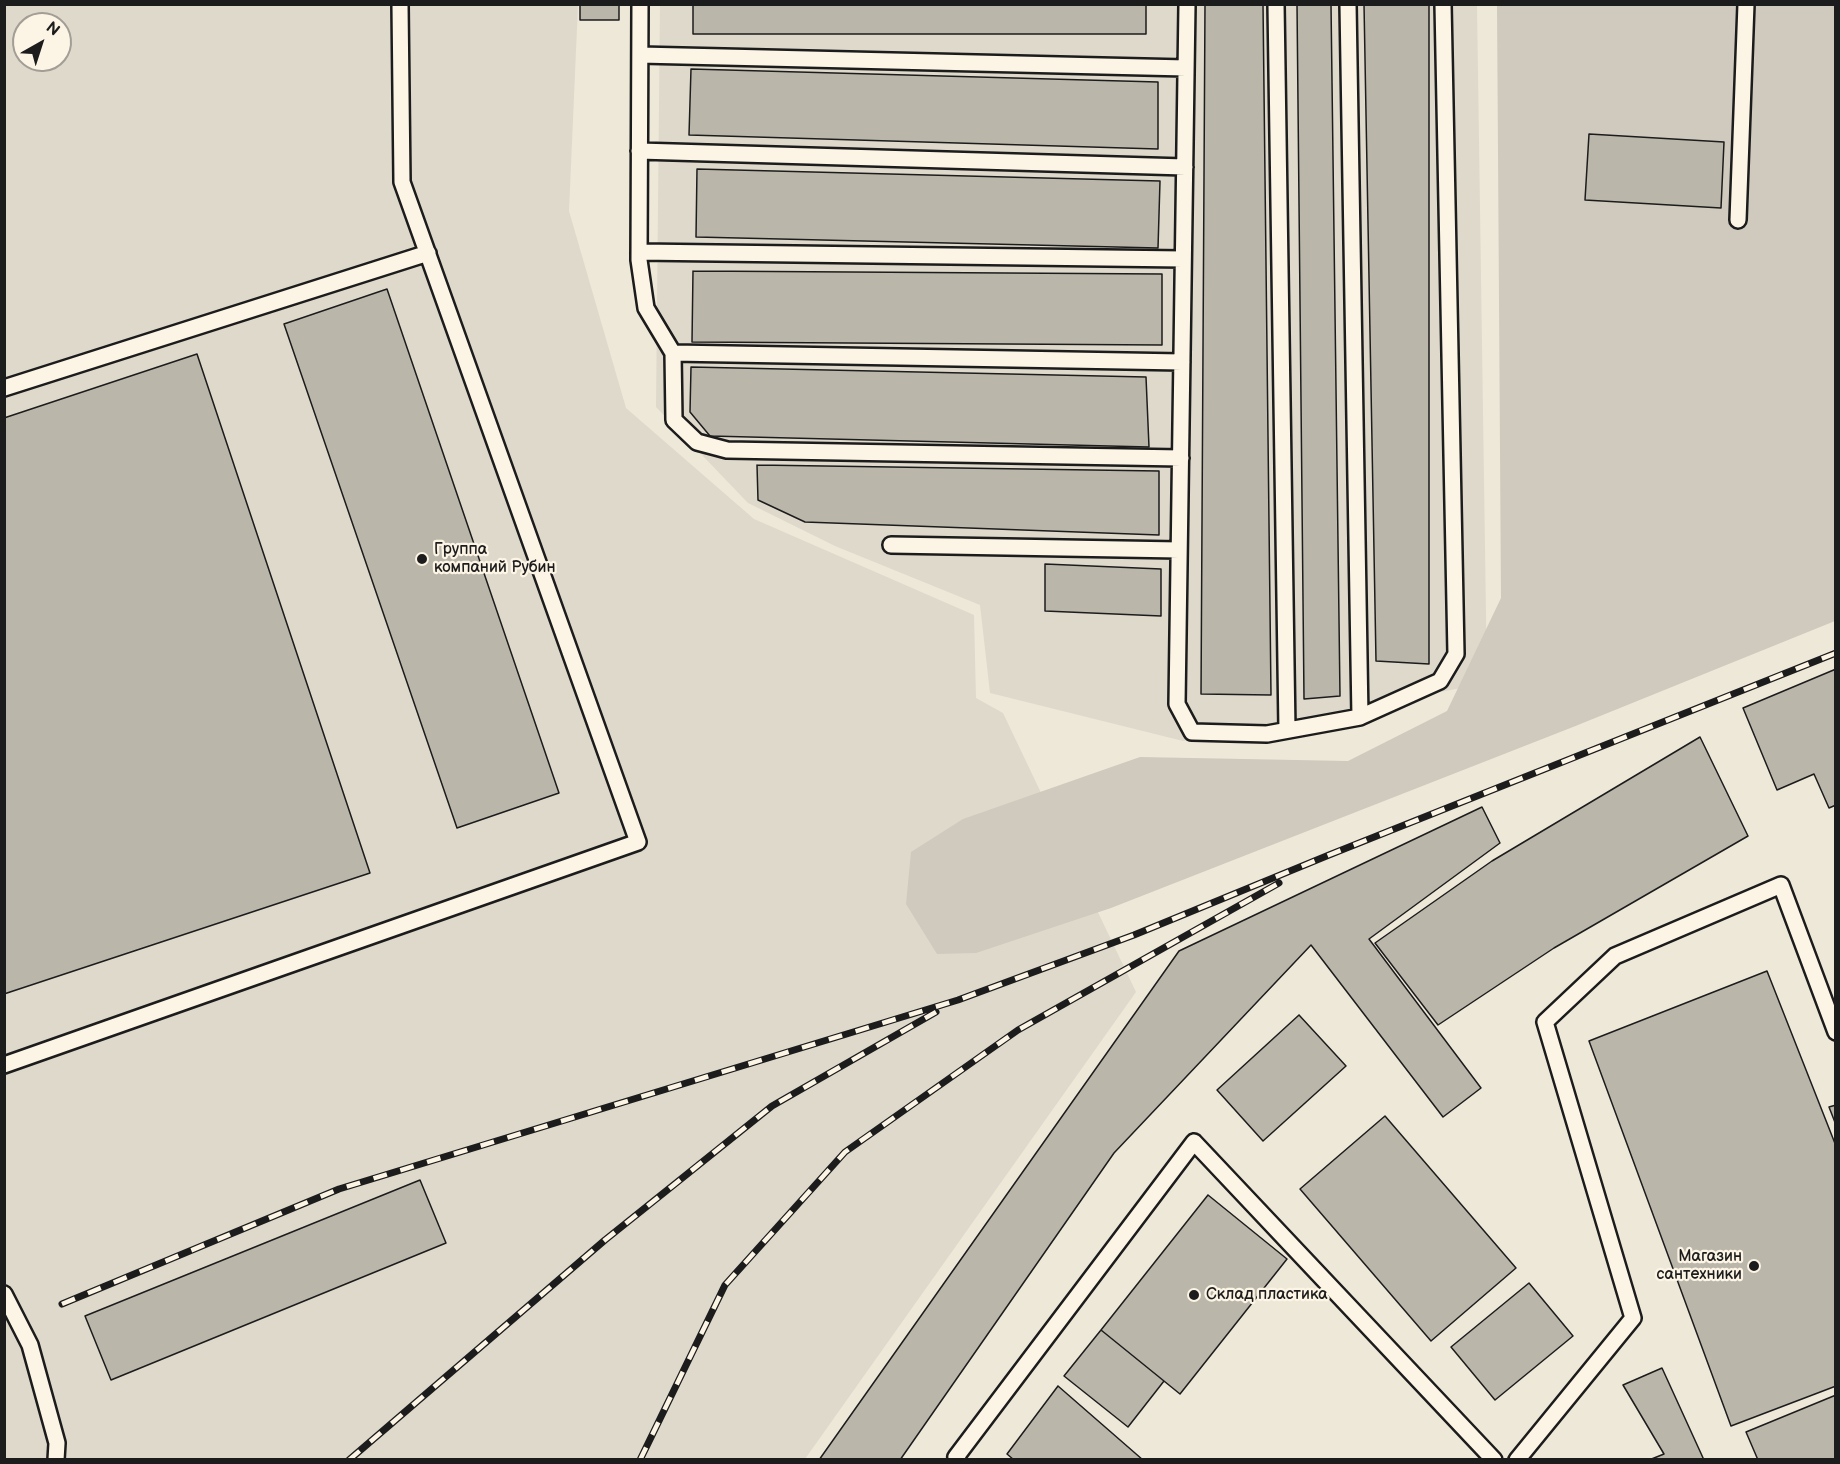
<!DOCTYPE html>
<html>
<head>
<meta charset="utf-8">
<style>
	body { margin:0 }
	#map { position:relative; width:1840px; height:1464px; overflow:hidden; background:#eee8d9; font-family:"Balsamiq Sans",sans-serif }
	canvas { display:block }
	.frame { position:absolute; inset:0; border:6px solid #1c1c1c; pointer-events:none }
	.north { position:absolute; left:12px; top:12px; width:60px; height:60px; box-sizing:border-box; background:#fcf5e5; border:2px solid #a29e95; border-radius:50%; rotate:39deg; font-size:16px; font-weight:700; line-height:24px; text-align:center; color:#1c1c1c }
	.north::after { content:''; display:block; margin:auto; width:21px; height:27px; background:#1c1c1c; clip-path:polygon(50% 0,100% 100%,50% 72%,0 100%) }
</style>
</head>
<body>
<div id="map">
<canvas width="1840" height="1464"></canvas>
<div class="frame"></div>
<div class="north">N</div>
</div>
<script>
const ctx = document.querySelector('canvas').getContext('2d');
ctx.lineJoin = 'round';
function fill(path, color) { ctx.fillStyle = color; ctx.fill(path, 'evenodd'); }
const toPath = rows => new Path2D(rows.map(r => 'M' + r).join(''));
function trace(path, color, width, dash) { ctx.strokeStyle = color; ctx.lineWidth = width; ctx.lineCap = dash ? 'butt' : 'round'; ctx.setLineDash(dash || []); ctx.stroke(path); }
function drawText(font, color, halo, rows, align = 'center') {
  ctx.font = font + ' "Balsamiq Sans",sans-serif'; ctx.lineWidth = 4.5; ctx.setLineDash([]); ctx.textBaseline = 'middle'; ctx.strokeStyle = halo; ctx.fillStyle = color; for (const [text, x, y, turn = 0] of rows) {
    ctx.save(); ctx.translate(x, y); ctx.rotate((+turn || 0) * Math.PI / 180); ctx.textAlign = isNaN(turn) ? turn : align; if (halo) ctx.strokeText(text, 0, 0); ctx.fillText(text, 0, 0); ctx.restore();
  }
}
fill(toPath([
	[5,5,578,5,569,211,626,408,754,519,974,615,976,698,1003,713,1136,992,805,1459,5,1460],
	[24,24,60,24,60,60,24,60],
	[660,5,1477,5,1487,683,1183,741,990,693,980,605,835,546,748,503,656,407]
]), '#ded9cb');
fill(toPath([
	[1497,5,1835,5,1835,621,1573,727,1111,908,976,953,937,954,906,904,911,852,963,819,1140,757,1348,761,1447,711,1501,598]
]), '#cfcabd');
const building = toPath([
	[580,4,619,4,619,20,580,20,580,4],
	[693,4,1146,4,1146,34,693,34,693,4],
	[1205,4,1263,4,1271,695,1201,694,1205,4],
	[1297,4,1331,4,1340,696,1304,699,1297,4],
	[1364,4,1429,4,1429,664,1376,661,1364,4],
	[691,69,1158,82,1158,149,689,135,691,69],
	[1589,134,1724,142,1721,208,1585,200,1589,134],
	[697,169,1160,181,1158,248,696,237,697,169],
	[693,271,1162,274,1162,345,692,342,693,271],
	[387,289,559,793,457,828,284,324,387,289],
	[197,354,370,873,4,994,4,418,197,354],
	[691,367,1146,377,1149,447,710,436,690,412,691,367],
	[757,465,1159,471,1159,535,805,522,758,500,757,465],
	[1045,564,1161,569,1161,616,1045,611,1045,564],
	[1836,669,1836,805,1829,808,1814,774,1777,790,1743,708,1836,669],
	[1700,737,1748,836,1554,948,1438,1025,1375,943,1492,861,1700,737],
	[1482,807,1500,843,1369,939,1481,1088,1443,1117,1311,945,1114,1153,900,1460,819,1460,1179,951,1482,807],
	[1767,971,1836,1146,1836,1386,1731,1426,1589,1041,1767,971],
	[1299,1015,1346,1066,1263,1141,1217,1090,1299,1015],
	[1836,1105,1836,1125,1829,1107,1836,1105],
	[1385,1116,1516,1268,1431,1341,1300,1189,1385,1116],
	[420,1180,446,1243,111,1380,85,1316,420,1180],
	[1208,1195,1287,1259,1180,1394,1101,1330,1208,1195],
	[1529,1283,1573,1336,1495,1400,1451,1347,1529,1283],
	[1101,1330,1164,1381,1128,1427,1064,1376,1101,1330],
	[1662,1368,1704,1460,1649,1460,1664,1454,1623,1385,1662,1368],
	[1058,1386,1143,1460,1014,1460,1007,1454,1058,1386],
	[1836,1395,1836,1460,1758,1460,1746,1432,1836,1395]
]);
fill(building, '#bab6aa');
trace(building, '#1c1c1c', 1.5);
const lane = toPath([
	[640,4,639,260,646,308,673,353,674,420,697,442,727,450,1181,458],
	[1187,4,1177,704,1192,732,1267,734,1360,717,1440,681,1456,654,1443,4],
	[1276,4,1287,730],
	[1348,4,1360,717],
	[640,55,1186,68],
	[639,151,1185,167],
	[1738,220,1746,4],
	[639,252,1183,259],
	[673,353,1182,362],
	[4,388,428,253],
	[891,545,1179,550],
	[4,1065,638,842,402,182,400,4],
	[4,1294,30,1345,57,1443,56,1460],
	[958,1460,956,1457,1194,1142,1494,1460],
	[1517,1460,1633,1318,1545,1022,1615,956,1781,885,1836,1032]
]);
trace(lane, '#1c1c1c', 20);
trace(lane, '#fcf5e5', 15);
const rail = toPath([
	[62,1304,339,1189,958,1000,1134,935,1329,855,1836,653],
	[349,1460,605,1240,772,1106,936,1012],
	[640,1460,725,1285,845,1152,1018,1030,1279,883]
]);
trace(rail, '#1c1c1c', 7);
trace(rail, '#fcf5e5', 4.5, [14]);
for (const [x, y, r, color] of [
	[422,559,6,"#1c1c1c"],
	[1754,1266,6,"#1c1c1c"],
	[1194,1295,6,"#1c1c1c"]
]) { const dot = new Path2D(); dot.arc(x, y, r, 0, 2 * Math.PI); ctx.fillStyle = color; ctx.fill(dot); trace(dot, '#fcf5e5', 2); }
drawText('16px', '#1c1c1c', '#fcf5e5', [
	["Группа",434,550],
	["компаний Рубин",434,568],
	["Магазин",1742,1257,"right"],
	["сантехники",1742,1275,"right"],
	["Склад пластика",1206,1295]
], 'left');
</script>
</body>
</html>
